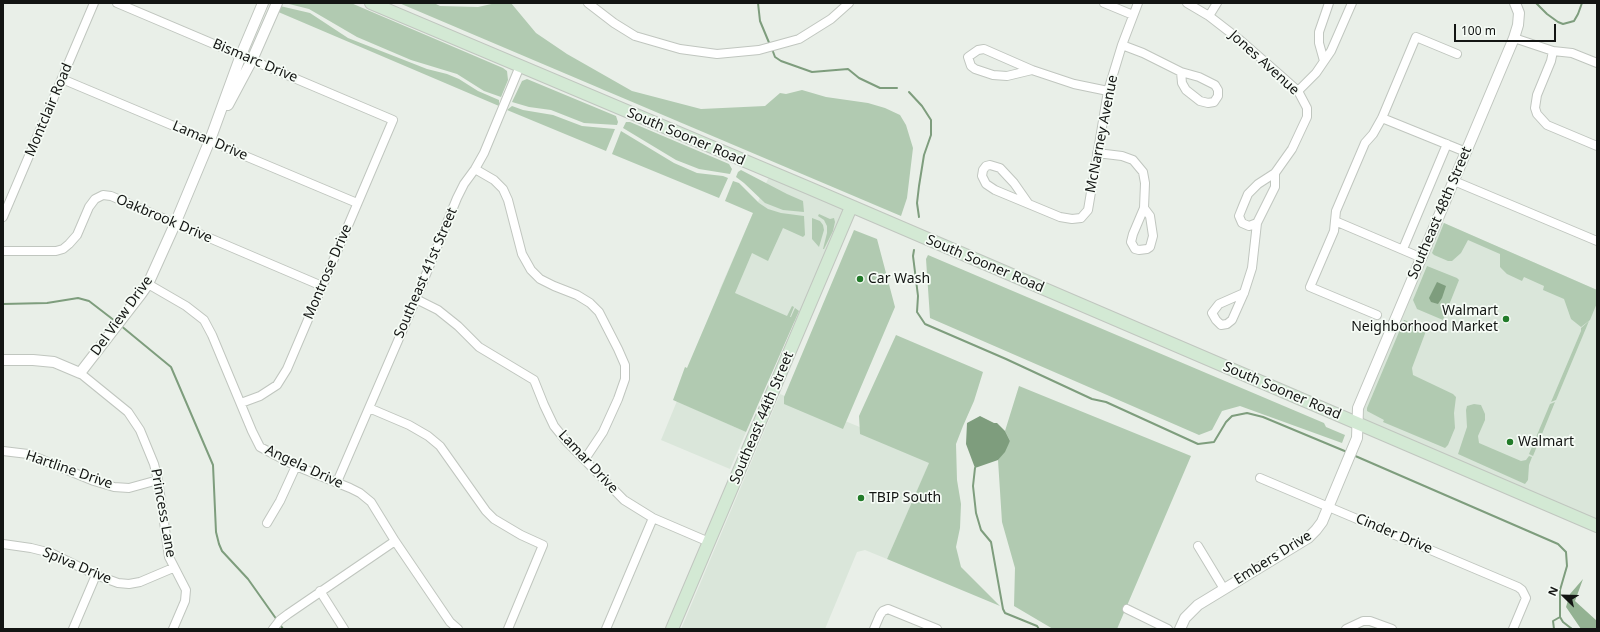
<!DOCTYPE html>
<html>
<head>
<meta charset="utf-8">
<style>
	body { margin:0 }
	#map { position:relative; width:1600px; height:632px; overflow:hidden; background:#e9efe8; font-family:"Noto Sans",sans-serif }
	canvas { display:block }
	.frame { position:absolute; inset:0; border:4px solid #131513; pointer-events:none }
	.north { position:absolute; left:1544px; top:576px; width:40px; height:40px; -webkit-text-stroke:3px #f6fcf6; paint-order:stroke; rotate:293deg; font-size:11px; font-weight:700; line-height:16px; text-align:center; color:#131513 }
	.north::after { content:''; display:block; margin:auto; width:14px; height:18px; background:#131513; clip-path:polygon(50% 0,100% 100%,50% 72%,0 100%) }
	.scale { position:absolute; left:1454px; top:24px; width:102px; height:18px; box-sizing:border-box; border:2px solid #131513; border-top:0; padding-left:5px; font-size:12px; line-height:14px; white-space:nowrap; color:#131513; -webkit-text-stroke:3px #f6fcf6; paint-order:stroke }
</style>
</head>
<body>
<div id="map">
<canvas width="1600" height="632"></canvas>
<div class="frame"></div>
<div class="north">N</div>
<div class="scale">100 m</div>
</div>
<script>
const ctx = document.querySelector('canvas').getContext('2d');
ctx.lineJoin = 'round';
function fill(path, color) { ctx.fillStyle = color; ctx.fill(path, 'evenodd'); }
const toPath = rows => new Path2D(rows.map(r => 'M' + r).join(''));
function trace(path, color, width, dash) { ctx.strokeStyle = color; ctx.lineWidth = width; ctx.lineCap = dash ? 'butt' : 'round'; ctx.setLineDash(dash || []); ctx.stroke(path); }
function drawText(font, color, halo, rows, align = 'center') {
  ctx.font = font + ' "Noto Sans",sans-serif'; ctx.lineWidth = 3.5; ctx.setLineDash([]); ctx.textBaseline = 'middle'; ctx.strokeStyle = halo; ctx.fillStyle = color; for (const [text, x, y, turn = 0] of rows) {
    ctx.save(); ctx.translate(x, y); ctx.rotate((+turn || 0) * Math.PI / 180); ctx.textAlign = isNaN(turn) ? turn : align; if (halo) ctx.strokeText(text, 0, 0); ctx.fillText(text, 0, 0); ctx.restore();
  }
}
fill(toPath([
	[771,172,851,207,801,325,719,291],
	[1437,220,1597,290,1597,526,1358,423,1358,408],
	[780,394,932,457,887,559,865,550,857,552,825,629,681,629],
	[677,401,746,432,730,469,661,440]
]), '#dae6da');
fill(toPath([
	[285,3,351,3,503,68,507,71,508,80,501,97,484,91,457,74,411,60,357,37,309,9],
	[399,3,434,3,440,6,478,7,496,3,511,3,536,33,567,54,632,91,701,109,765,106,780,93,786,94,802,90,826,97,868,103,885,108,900,115,906,125,913,148,907,198,901,216],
	[280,6,310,13,348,38,427,69,447,74,459,79,478,91,499,100,499,106,276,11],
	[527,79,616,116,618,122,617,125,584,123,551,110,529,107,512,102,522,81],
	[512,106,523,110,553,115,582,126,615,129,606,151,507,110],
	[626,122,630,122,729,164,732,169,730,174,699,169,676,160,623,128],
	[621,131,674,163,697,173,723,176,728,178,719,198,612,154],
	[741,170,787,194,803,201,804,212,783,210,765,203,744,183,736,177,738,172],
	[733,181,739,183,759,203,768,209,781,213,804,216,805,235,803,237,783,228,768,261,752,253,735,293,787,316,792,306,794,307,790,317,791,317,795,308,799,311,746,432,673,400,685,367,687,368,753,213,725,201],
	[819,214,830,219,834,218,835,222,833,231,824,249,823,249,827,233,827,226,824,220,818,216],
	[812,218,820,221,823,225,824,230,819,247,812,239],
	[1444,223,1597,290,1597,303,1590,320,1581,327,1571,319,1564,299,1543,290,1544,286,1524,277,1522,281,1507,274,1500,267,1500,254,1468,240,1461,253,1452,261,1448,261,1434,255,1432,253],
	[854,230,877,239,895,307,843,429,784,404,784,397],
	[928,255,1324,423,1326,427,1345,435,1342,443,1240,406,1222,411,1212,430,1199,435,930,318,926,259],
	[1427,266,1457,278,1459,280,1443,320,1417,309,1413,300],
	[1404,320,1424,327,1426,331,1412,368,1413,375,1453,394,1456,397,1454,413,1455,428,1448,445,1445,448,1383,422,1384,420,1367,411,1367,408],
	[1589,321,1556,400,1551,402,1581,331,1581,328],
	[896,335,983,372,974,401,963,426,956,444,957,480,961,504,960,528,956,547,961,567,1000,606,887,559,929,463,860,434,859,416],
	[1019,386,1191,456,1117,629,1053,629,1014,606,1015,568,1002,522,998,460,1010,441,1005,431],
	[1555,402,1533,456,1529,454,1550,404],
	[1474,404,1481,405,1485,414,1485,420,1478,436,1479,443,1521,461,1526,460,1529,456,1532,457,1529,465,1528,480,1525,484,1458,454,1467,427,1466,410,1467,406]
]), '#b1cab1');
fill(toPath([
	[1583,579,1575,601,1597,621,1597,629,1581,629,1566,607,1570,594]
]), '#93b292');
fill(toPath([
	[1437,282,1446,286,1442,298,1438,304,1431,302,1429,298],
	[980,416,994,423,997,423,1005,431,1010,441,1005,452,998,460,975,468,966,444,967,423]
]), '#7e9d7d');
trace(toPath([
	[758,3,760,21,770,45],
	[1536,3,1547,14,1558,22,1563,24,1574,21,1578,14,1582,3],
	[772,49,775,57,781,61,812,72,848,69,859,78,880,88,897,88],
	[909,92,922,106,931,120,931,135,924,155,919,186,917,203,919,217],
	[914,250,913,256,918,296,917,312,925,324,1006,359,1092,399,1106,402,1198,444,1214,442,1226,422,1232,416,1247,413,1263,417,1347,452],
	[3,304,47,303,78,298,89,301,115,321],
	[120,325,171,367,213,465,216,532,219,544,222,551,248,579,277,620],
	[1353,455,1558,544,1566,552,1567,566,1560,590,1560,617,1563,622,1572,629],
	[975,468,973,486,976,513,981,530,991,542,1003,609,1005,613,1037,626,1039,629],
	[279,623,283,629],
	[1554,629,1553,621,1560,617]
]), '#7e9d7d', 2);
const minor = toPath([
	[117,3,393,120,287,369,277,385,260,396,241,403],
	[588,3,614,23,635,36,680,49,717,54,759,50,799,39,831,19,849,3],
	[1104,3,1133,15],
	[1187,3,1209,16,1240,40,1280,75,1298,91,1307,108,1307,117,1292,149,1275,173,1258,184,1248,194,1243,206,1239,216,1242,223,1249,226,1257,223,1252,268,1244,293,1232,320,1227,324,1221,325,1216,320,1212,313,1219,304,1244,293],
	[1209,16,1217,3],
	[1514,38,1553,51,1572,53,1597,63],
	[1122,45,1143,53,1181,72,1182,83,1186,90,1200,101,1208,103,1214,102,1218,96,1218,90,1215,85,1199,77,1181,72],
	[1553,51,1551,61,1537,95,1535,108,1537,114,1547,125,1597,146],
	[1324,61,1319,43,1319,32,1329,3],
	[1032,70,984,49,978,50,968,57,971,66,975,69,993,75,1007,76,1032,70,1074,84,1108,91],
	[62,79,357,203],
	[1298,91,1316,73,1331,51,1352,3],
	[1382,118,1466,152],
	[1097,153,1122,156,1133,160,1143,172,1145,183,1144,208,1133,234,1131,242,1135,249,1139,250,1147,249,1150,247,1153,236,1150,216,1144,208],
	[475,169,494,180,503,189,508,200,522,254,531,270,540,279,554,286,577,295,590,303,599,312,618,349,625,365,625,379,618,399,603,432,585,459],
	[1454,181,1597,241],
	[1028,203,1014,183,1000,168,990,165,986,166,983,170,982,176,986,184,995,190,1060,217,1072,219,1081,218,1088,210,1108,91,1122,45,1138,3],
	[3,217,94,3],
	[1335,221,1336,211,1365,143,1373,134,1382,118,1416,37,1457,54],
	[1257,223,1275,187,1275,173],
	[1403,249,1447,144],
	[3,251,56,251,63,249,69,244,77,235,89,207,95,199,103,195,111,196,322,286],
	[148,284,186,306,204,320,212,335,252,431,260,447,296,466,350,488,360,493,371,502,395,541,450,622,458,629],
	[416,299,438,310,458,326,479,347,534,380,544,405,554,426,567,442,624,500,653,518,709,542],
	[1377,315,1310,287,1334,231,1335,221,1422,258],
	[80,373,128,412,140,430,154,464,158,480,169,557,186,590,185,601,173,629],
	[369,408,409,425,428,436,440,446,486,511,494,519,521,535,543,545,508,629],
	[3,451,28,454,94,481,114,487,129,488,158,480],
	[1260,478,1518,587,1522,590,1526,598,1513,629],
	[337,482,416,299,457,198,464,184,475,169,484,153,520,66],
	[267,523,280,501,296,466],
	[3,544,31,548,51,553,96,575,118,583,129,584,140,582,173,568],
	[1198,546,1224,589],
	[320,591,344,629],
	[1127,609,1168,629],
	[73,629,96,575],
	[273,629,280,620,288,614,395,541],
	[606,629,653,518],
	[874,629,880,615,883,611,888,609,937,629],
	[1346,629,1363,621,1370,621,1392,629]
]);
const tertiary = toPath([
	[228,105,252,60,277,3],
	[3,360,33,360,54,362,80,373,141,294,148,284,175,224,210,140,241,55,263,3],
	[1180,629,1185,618,1198,605,1308,538,1316,530,1322,522,1357,438,1358,408,1514,38,1518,25,1519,13,1515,3]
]);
const secondary = toPath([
	[371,3,809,188,1597,526],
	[672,629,851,207]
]);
trace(minor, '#c0c6bf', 10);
trace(tertiary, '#c0c6bf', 12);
trace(secondary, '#c0c6bf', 14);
trace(minor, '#fff', 8);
trace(tertiary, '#fff', 10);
trace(secondary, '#d3e9d4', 12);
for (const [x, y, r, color] of [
	[860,279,4,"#227b29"],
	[1506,319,4,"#227b29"],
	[1510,442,4,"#227b29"],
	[861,498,4,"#227b29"]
]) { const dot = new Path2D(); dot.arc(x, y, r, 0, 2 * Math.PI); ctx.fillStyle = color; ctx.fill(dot); trace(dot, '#f6fcf6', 1.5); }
drawText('14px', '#131513', '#f6fcf6', [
	["Bismarc Drive",255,61,23],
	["Jones Avenue",1264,63,42],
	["Montclair Road",49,110,-67],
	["McNarney Avenue",1102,134,-79],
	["South Sooner Road",686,137,23],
	["Lamar Drive",210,141,23],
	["Southeast 48th Street",1440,213,-67],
	["Oakbrook Drive",164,219,23],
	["South Sooner Road",985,264,23],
	["Montrose Drive",328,272,-67],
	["Southeast 41st Street",426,273,-67],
	["Del View Drive",122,316,-54],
	["South Sooner Road",1282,391,23],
	["Southeast 44th Street",762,418,-67],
	["Lamar Drive",588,462,47],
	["Angela Drive",304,467,25],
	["Hartline Drive",69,470,19],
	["Princess Lane",163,513,80],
	["Cinder Drive",1394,534,23],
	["Embers Drive",1273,558,-32],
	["Spiva Drive",77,566,23]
]);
drawText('14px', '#131513', '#f6fcf6', [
	["Car Wash",868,279],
	["Walmart",1498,311,"right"],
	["Neighborhood Market",1498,327,"right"],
	["Walmart",1518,442],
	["TBIP South",869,498]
], 'left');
</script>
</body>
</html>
